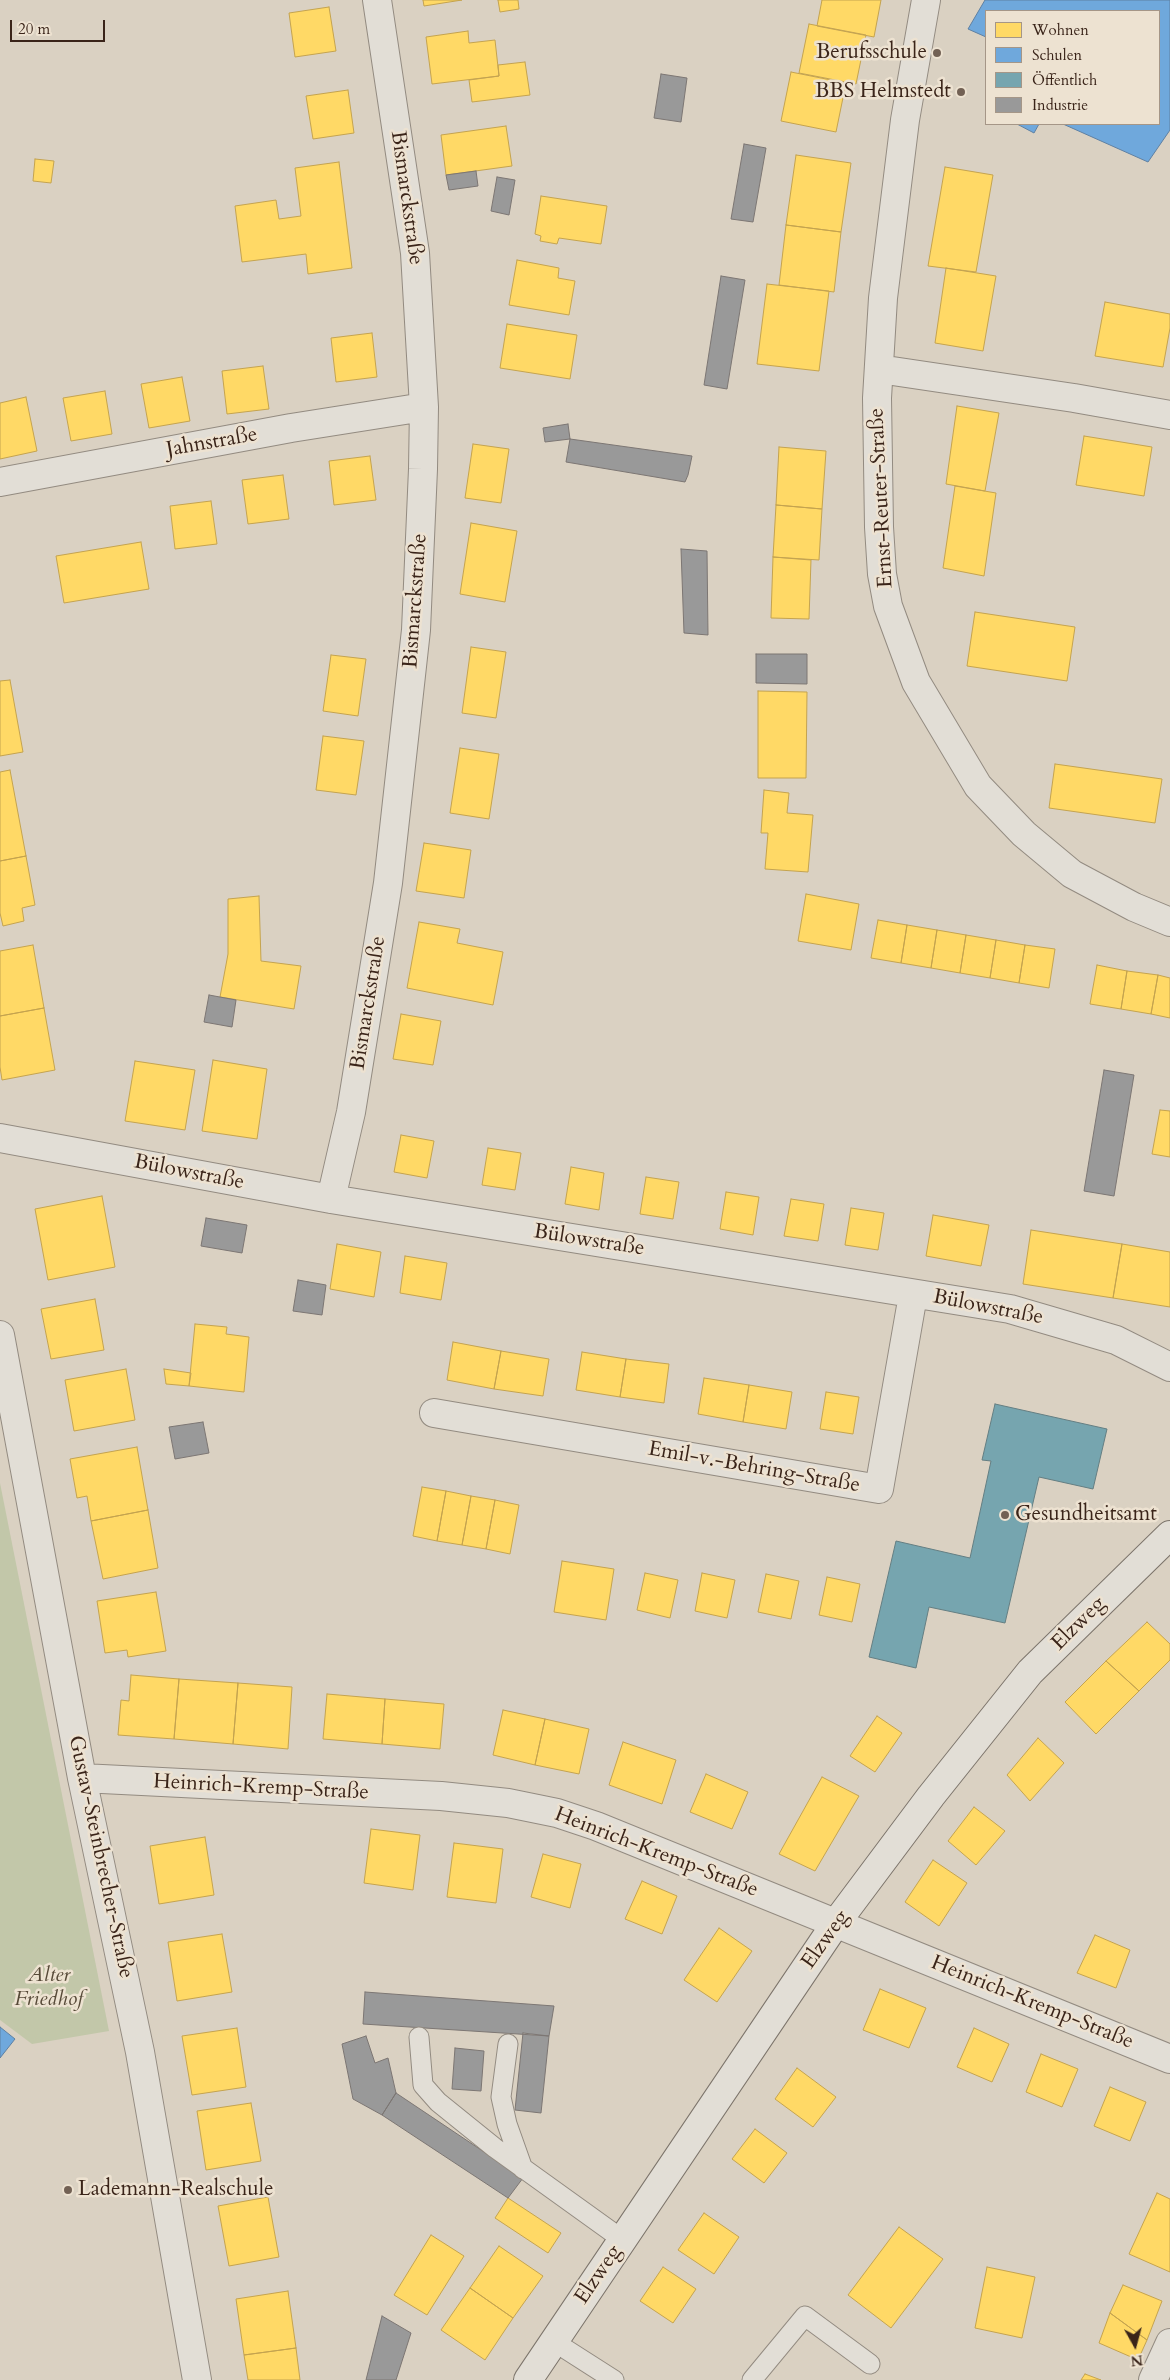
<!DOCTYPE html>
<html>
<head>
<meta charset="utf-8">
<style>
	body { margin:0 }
	#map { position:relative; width:1170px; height:2380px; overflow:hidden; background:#dad1c2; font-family:Cardo,serif }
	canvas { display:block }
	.legend { position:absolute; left:985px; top:10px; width:175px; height:115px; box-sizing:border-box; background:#ede2d1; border:1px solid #a59687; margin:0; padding:6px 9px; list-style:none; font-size:15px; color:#3a2419 }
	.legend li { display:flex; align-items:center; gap:10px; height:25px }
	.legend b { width:25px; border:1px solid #a59687 }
	.north { position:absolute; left:1110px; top:2320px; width:50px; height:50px; -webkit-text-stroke:4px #ede2d1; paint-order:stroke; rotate:173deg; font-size:14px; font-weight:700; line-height:20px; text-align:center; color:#3a2419 }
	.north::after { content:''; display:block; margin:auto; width:18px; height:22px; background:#3a2419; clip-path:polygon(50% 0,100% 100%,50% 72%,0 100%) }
	.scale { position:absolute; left:10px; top:20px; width:95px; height:22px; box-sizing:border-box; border:2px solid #3a2419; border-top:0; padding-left:6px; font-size:15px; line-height:18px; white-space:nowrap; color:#3a2419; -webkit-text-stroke:4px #ede2d1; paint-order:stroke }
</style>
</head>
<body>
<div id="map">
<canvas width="1170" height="2380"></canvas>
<ul class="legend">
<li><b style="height:14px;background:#ffd966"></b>Wohnen</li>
<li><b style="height:14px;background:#6fa8dc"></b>Schulen</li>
<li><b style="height:14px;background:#76a5af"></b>Öffentlich</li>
<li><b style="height:14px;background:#999"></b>Industrie</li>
</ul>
<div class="north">N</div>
<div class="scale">20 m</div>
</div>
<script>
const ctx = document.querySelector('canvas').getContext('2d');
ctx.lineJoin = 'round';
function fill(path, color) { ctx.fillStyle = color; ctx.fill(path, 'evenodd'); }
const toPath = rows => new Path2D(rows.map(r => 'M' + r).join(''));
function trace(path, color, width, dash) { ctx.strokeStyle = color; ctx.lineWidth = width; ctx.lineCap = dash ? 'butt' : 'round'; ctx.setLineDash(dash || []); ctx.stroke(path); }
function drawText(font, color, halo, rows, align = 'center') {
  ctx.font = font + ' Cardo,serif'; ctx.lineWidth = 5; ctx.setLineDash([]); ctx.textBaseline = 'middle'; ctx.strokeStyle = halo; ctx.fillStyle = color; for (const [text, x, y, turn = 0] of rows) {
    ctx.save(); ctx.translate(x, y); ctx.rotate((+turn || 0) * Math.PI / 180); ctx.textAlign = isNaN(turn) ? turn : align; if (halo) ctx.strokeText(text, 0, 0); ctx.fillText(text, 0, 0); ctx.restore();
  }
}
fill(toPath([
	[0,1483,109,2031,32,2044,0,2020]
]), '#c2c7a9');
const homes = toPath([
	[423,0,462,0,424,6,423,0],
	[498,0,518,0,519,9,500,12,498,0],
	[822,0,881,0,874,37,817,26,822,0],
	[329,7,336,51,295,57,289,13,329,7],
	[809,24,866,35,856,84,799,73,809,24],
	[468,31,469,43,495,40,499,76,432,84,426,37,468,31],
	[525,62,530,95,472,102,469,80,499,76,498,65,525,62],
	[791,72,846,83,836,132,781,121,791,72],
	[348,90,354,133,313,139,306,96,348,90],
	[506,126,512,166,446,175,441,135,506,126],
	[796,155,851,163,841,232,786,225,796,155],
	[35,159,54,161,51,183,33,181,35,159],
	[339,162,352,268,308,274,306,254,242,262,235,206,276,200,279,219,301,216,295,168,339,162],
	[945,167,993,175,976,272,928,266,945,167],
	[541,196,607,206,601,244,559,238,557,244,540,241,541,236,535,234,541,196],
	[786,225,841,232,834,292,779,285,786,225],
	[517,260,559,268,558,278,575,281,569,315,509,305,517,260],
	[946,268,996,276,983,351,935,343,946,268],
	[767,284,829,291,819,371,757,364,767,284],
	[1105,302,1170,314,1170,328,1163,367,1095,356,1105,302],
	[507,324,577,335,570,379,500,368,507,324],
	[372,333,377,377,336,382,331,338,372,333],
	[263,366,269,409,227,414,222,371,263,366],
	[182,377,190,421,149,428,141,384,182,377],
	[105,391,112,434,71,441,63,398,105,391],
	[26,397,37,451,0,459,0,403,26,397],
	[957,406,999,413,985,491,946,484,957,406],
	[1084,436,1152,447,1144,496,1076,485,1084,436],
	[473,444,509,449,501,503,465,498,473,444],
	[779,447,826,451,822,509,776,505,779,447],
	[370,456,376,500,334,505,329,461,370,456],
	[283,475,289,519,248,524,242,480,283,475],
	[955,486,996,493,984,576,943,568,955,486],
	[211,501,217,544,175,549,170,506,211,501],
	[776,505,822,509,819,560,773,557,776,505],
	[471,523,517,531,505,602,460,594,471,523],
	[141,542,149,589,64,603,56,556,141,542],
	[773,557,811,560,809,619,771,618,773,557],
	[975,612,1075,627,1067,681,967,666,975,612],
	[471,647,506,652,496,718,462,713,471,647],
	[331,655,366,659,358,716,323,711,331,655],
	[10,680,23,752,0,756,0,681,10,680],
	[758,691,807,692,806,778,758,778,758,691],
	[323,736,364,741,356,795,316,790,323,736],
	[460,748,499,754,489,819,450,813,460,748],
	[1055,764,1162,779,1155,823,1049,808,1055,764],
	[10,770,26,856,0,861,0,772,10,770],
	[764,790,789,793,787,813,813,815,808,872,765,869,768,833,761,833,764,790],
	[424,843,471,850,464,898,416,891,424,843],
	[26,856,35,905,22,908,24,921,3,926,0,913,0,861,26,856],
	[806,894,859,904,851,950,798,941,806,894],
	[259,896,261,961,301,966,294,1009,220,997,228,954,228,899,259,896],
	[878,920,907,925,901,963,871,958,878,920],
	[419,922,460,929,457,943,503,952,493,1005,407,988,419,922],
	[907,925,937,930,931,968,901,963,907,925],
	[937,930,966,935,960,973,931,968,937,930],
	[966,935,996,940,990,978,960,973,966,935],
	[996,940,1025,945,1019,983,990,978,996,940],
	[33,945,44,1008,0,1016,0,951,33,945],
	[1025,945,1055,949,1049,988,1019,983,1025,945],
	[1097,965,1127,971,1121,1009,1090,1004,1097,965],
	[1127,971,1158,975,1151,1014,1121,1009,1127,971],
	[1158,975,1170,978,1170,1018,1151,1014,1158,975],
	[44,1008,55,1070,2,1080,0,1067,0,1016,44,1008],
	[401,1014,441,1021,433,1065,393,1059,401,1014],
	[213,1060,267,1069,257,1139,202,1131,213,1060],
	[135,1061,195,1070,185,1130,125,1121,135,1061],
	[1160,1110,1170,1111,1170,1157,1152,1154,1160,1110],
	[401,1135,434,1141,427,1178,394,1172,401,1135],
	[488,1148,521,1153,515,1190,482,1185,488,1148],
	[571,1167,604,1173,599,1210,565,1204,571,1167],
	[646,1177,679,1182,673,1219,640,1214,646,1177],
	[726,1192,759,1197,753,1235,720,1229,726,1192],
	[102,1196,115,1267,48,1280,35,1209,102,1196],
	[791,1199,824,1204,818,1241,784,1236,791,1199],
	[851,1208,884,1213,878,1250,845,1245,851,1208],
	[933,1215,989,1225,981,1266,926,1256,933,1215],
	[1031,1230,1122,1244,1113,1298,1023,1284,1031,1230],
	[337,1244,381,1252,374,1297,330,1289,337,1244],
	[1122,1244,1170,1252,1170,1307,1113,1298,1122,1244],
	[405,1256,447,1263,441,1300,400,1293,405,1256],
	[95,1299,104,1350,51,1359,41,1309,95,1299],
	[195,1324,227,1327,226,1334,249,1337,244,1392,189,1386,195,1324],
	[453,1342,501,1351,494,1389,447,1380,453,1342],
	[501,1351,549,1359,543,1396,494,1389,501,1351],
	[582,1352,626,1359,620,1397,576,1390,582,1352],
	[626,1359,669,1364,664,1403,620,1397,626,1359],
	[126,1369,135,1420,74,1431,65,1380,126,1369],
	[164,1369,191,1373,189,1386,166,1384,164,1369],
	[704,1378,749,1385,743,1422,698,1414,704,1378],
	[749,1385,792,1392,786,1429,743,1422,749,1385],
	[826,1392,859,1397,853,1434,820,1429,826,1392],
	[137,1447,148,1510,91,1521,87,1496,77,1498,70,1459,137,1447],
	[422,1487,446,1491,437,1541,413,1536,422,1487],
	[446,1491,471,1496,462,1545,437,1541,446,1491],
	[471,1496,495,1500,486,1549,462,1545,471,1496],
	[495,1500,519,1505,510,1554,486,1549,495,1500],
	[148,1510,158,1568,103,1579,91,1521,148,1510],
	[562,1561,614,1569,606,1620,554,1612,562,1561],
	[645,1573,678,1580,670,1618,637,1610,645,1573],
	[702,1573,735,1580,727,1618,695,1611,702,1573],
	[766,1574,799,1581,791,1619,758,1612,766,1574],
	[827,1577,860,1584,852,1622,819,1615,827,1577],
	[156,1592,166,1651,128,1657,127,1650,105,1653,97,1601,156,1592],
	[1147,1622,1170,1644,1170,1660,1139,1691,1106,1661,1147,1622],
	[1106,1661,1139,1691,1096,1734,1065,1702,1106,1661],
	[131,1675,179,1679,174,1739,118,1735,121,1700,129,1701,131,1675],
	[179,1679,238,1683,233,1744,174,1739,179,1679],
	[238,1683,292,1687,288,1749,233,1744,238,1683],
	[327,1694,385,1699,382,1744,323,1739,327,1694],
	[385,1699,444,1704,440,1749,382,1744,385,1699],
	[503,1710,545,1719,535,1765,493,1755,503,1710],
	[877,1716,902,1733,875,1772,850,1756,877,1716],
	[545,1719,589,1729,579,1774,535,1765,545,1719],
	[1038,1738,1064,1763,1030,1801,1007,1775,1038,1738],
	[623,1742,676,1760,662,1804,609,1785,623,1742],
	[706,1774,748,1792,732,1829,690,1812,706,1774],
	[822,1777,859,1796,815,1871,779,1854,822,1777],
	[974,1807,1005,1831,976,1865,948,1841,974,1807],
	[371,1829,420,1835,413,1890,364,1883,371,1829],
	[205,1837,214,1895,159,1904,150,1846,205,1837],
	[454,1843,503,1849,496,1903,447,1897,454,1843],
	[543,1854,581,1864,570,1908,531,1897,543,1854],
	[933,1860,967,1883,939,1926,905,1902,933,1860],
	[642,1881,677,1896,662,1934,625,1919,642,1881],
	[719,1928,752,1951,717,2002,684,1980,719,1928],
	[222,1934,232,1992,177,2001,168,1942,222,1934],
	[1095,1935,1130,1950,1116,1988,1077,1973,1095,1935],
	[880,1989,926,2008,909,2048,863,2030,880,1989],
	[237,2028,246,2087,192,2095,182,2036,237,2028],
	[974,2028,1009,2044,992,2082,957,2067,974,2028],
	[1041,2054,1078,2069,1062,2107,1026,2092,1041,2054],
	[797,2068,836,2097,813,2127,775,2099,797,2068],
	[1110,2087,1146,2102,1130,2141,1094,2126,1110,2087],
	[251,2103,261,2161,206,2170,197,2111,251,2103],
	[755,2129,787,2153,764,2183,732,2159,755,2129],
	[1157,2193,1170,2199,1170,2272,1129,2254,1157,2193],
	[268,2197,279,2257,229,2266,218,2206,268,2197],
	[508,2198,561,2233,548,2253,495,2218,508,2198],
	[704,2213,739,2237,714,2274,678,2250,704,2213],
	[899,2227,943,2259,891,2328,848,2295,899,2227],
	[431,2235,464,2256,427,2315,394,2295,431,2235],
	[499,2246,543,2276,513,2318,470,2288,499,2246],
	[663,2267,696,2289,673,2323,640,2301,663,2267],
	[987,2267,1035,2277,1022,2338,975,2328,987,2267],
	[1123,2285,1162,2301,1147,2340,1110,2313,1123,2285],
	[470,2288,513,2318,485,2360,441,2330,470,2288],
	[288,2291,296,2348,244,2355,236,2299,288,2291],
	[1110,2313,1147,2340,1138,2360,1099,2343,1110,2313],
	[296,2348,300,2380,248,2380,244,2355,296,2348],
	[1085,2374,1101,2380,1081,2380,1085,2374]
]);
fill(homes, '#ffd966');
trace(homes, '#c4a34f', 1);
const schools = toPath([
	[985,0,1170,0,1170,130,1148,162,1063,124,1159,124,1159,11,986,11,986,37,968,29,985,0],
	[1017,124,1039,124,1034,133,1017,124],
	[0,2027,15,2039,0,2058,0,2027]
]);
fill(schools, '#6fa8dc');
trace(schools, '#5f80a2', 1);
const public = toPath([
	[995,1404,1107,1429,1093,1489,1039,1477,1005,1623,929,1607,916,1668,869,1657,896,1541,970,1558,991,1461,982,1460,995,1404]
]);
fill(public, '#76a5af');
trace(public, '#647e82', 1);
const industry = toPath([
	[661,74,687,78,681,122,654,118,661,74],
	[744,144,766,148,753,222,731,219,744,144],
	[476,171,478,186,449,190,446,175,476,171],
	[497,177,515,180,509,215,491,211,497,177],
	[721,276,745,280,727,389,704,385,721,276],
	[568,424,570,439,545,442,543,428,568,424],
	[570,439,692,456,688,475,685,482,566,462,570,439],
	[681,549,707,551,708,635,684,633,681,549],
	[756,654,807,654,807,684,756,683,756,654],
	[209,995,236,1000,232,1027,204,1022,209,995],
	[1104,1070,1134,1075,1114,1196,1084,1191,1104,1070],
	[206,1218,247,1225,242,1253,201,1246,206,1218],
	[298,1280,326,1285,322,1315,293,1311,298,1280],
	[203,1422,209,1453,175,1459,169,1427,203,1422],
	[365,1992,554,2006,549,2036,363,2024,365,1992],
	[523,2033,549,2036,541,2113,515,2110,523,2033],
	[366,2036,375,2063,388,2058,396,2093,382,2115,353,2099,342,2044,366,2036],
	[455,2048,484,2051,481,2091,452,2089,455,2048],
	[396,2093,523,2178,508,2198,382,2115,396,2093],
	[382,2316,411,2333,396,2380,366,2380,382,2316]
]);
fill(industry, '#999');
trace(industry, '#7c7673', 1);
const lane = toPath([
	[419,2037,423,2085,438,2102,495,2148,623,2240],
	[508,2044,501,2097,507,2124,523,2169],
	[553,2341,614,2380],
	[752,2380,805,2316,870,2364]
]);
const street = toPath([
	[926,0,905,120,883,298,877,398,879,527,882,574,888,606,916,682,978,786,1024,834,1072,874,1134,907,1170,922],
	[879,369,1074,398,1170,415],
	[0,482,291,428,424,407],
	[0,1138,331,1199,1010,1309,1116,1340,1170,1367],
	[331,1199,351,1112,388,883,416,630,423,469,424,407,415,253,377,0],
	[0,1335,82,1778,140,2052,197,2380],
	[434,1413,879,1489,913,1295],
	[82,1778,441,1796,508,1803,557,1813,596,1826,1170,2059],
	[1153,2380,1170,2343]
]);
const secondary = toPath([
	[528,2380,836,1923,931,1796,1030,1672,1170,1535]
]);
trace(lane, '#938b81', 21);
trace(street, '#938b81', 30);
trace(secondary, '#7c746b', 30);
trace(lane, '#e2ded6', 19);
trace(street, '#e2ded6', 28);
trace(secondary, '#e2ded6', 28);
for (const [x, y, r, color] of [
	[937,53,5,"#726154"],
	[961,92,5,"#726154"],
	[1005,1515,5,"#726154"],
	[68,2190,5,"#726154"]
]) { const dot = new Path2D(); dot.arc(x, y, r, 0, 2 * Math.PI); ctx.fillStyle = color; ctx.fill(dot); trace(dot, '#ede2d1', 2); }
drawText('21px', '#3a2419', '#ede2d1', [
	["Berufsschule",927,53],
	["BBS Helmstedt",951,92],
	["Gesundheitsamt",1015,1515,"left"],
	["Lademann-Realschule",78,2190,"left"]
], 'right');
drawText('21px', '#3a2419', '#ede2d1', [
	["Bismarckstraße",406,198,82],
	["Jahnstraße",212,443,-10],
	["Ernst-Reuter-Straße",882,498,-93],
	["Bismarckstraße",416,601,-86],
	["Bismarckstraße",369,1003,-81],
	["Bülowstraße",189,1173,11],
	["Bülowstraße",589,1241,9],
	["Bülowstraße",988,1308,11],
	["Emil-v.-Behring-Straße",754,1468,10],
	["Elzweg",1079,1624,-45],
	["Heinrich-Kremp-Straße",261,1788,3],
	["Heinrich-Kremp-Straße",656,1853,21],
	["Gustav-Steinbrecher-Straße",100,1857,78],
	["Elzweg",826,1940,-55],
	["Heinrich-Kremp-Straße",1032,2003,22],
	["Elzweg",599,2275,-56]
]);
drawText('italic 21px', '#574a38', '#ede2d1', [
	["Alter",49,1976],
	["Friedhof",49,2000]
]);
</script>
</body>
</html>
